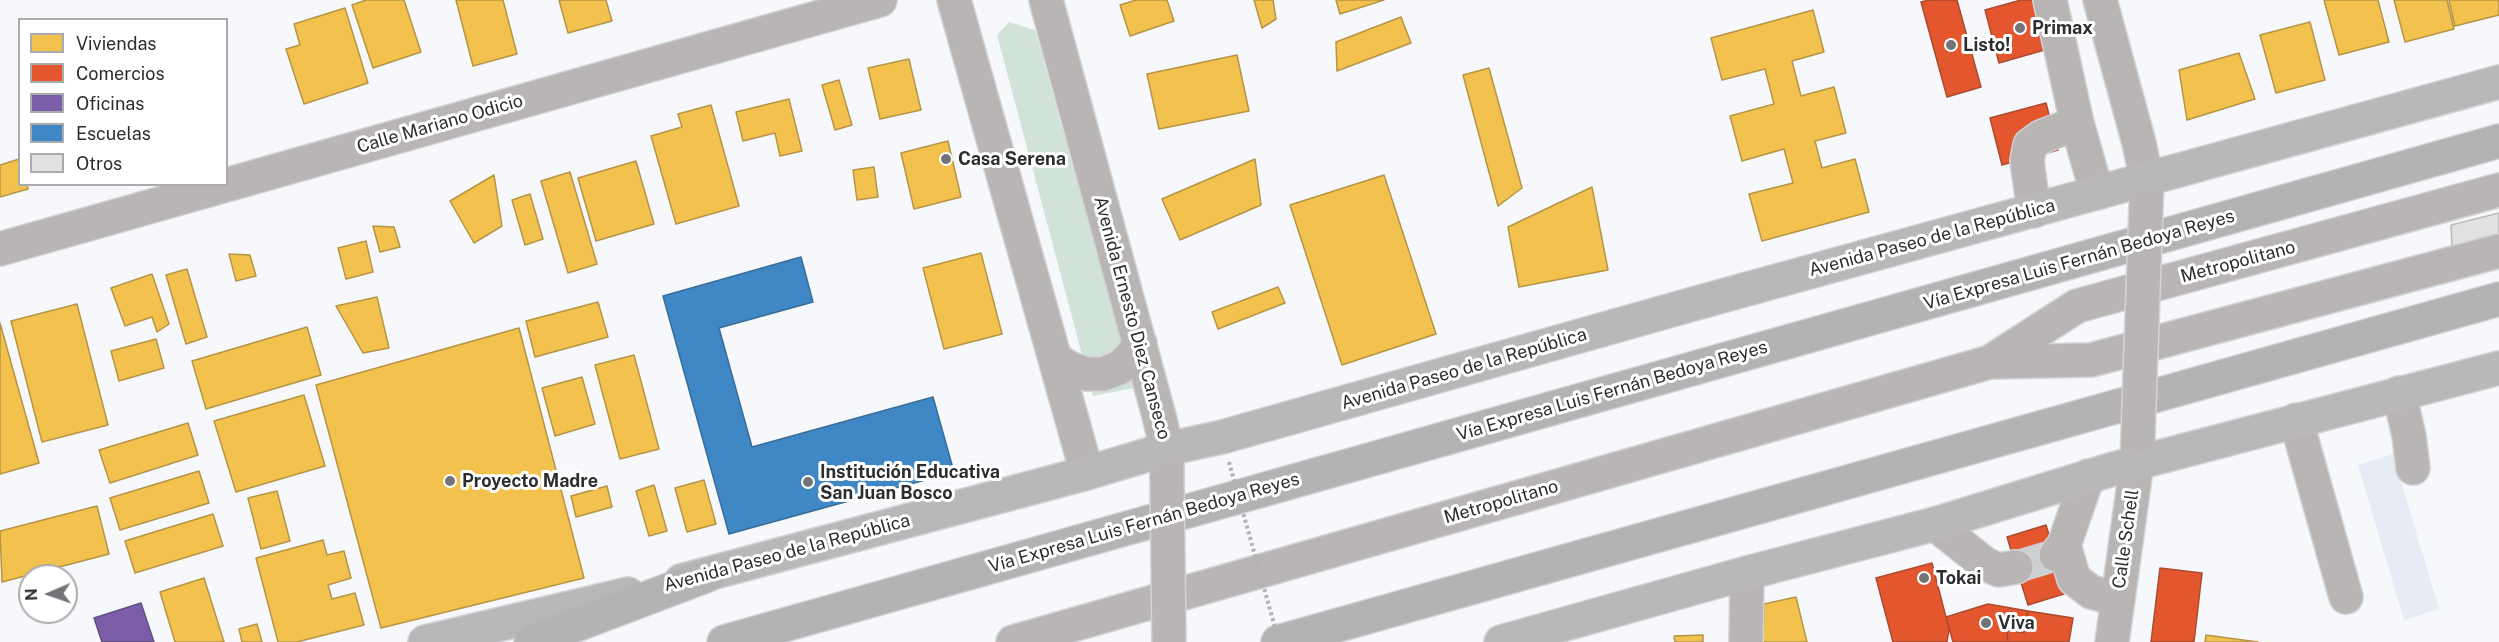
<!DOCTYPE html>
<html>
<head>
<meta charset="utf-8">
<style>
	body { margin:0 }
	#map { position:relative; width:2499px; height:642px; overflow:hidden; background:#f6f8fb; font-family:"Public Sans",sans-serif }
	canvas { display:block }
	.legend { position:absolute; left:18px; top:18px; width:210px; height:168px; box-sizing:border-box; background:#fff; border:2px solid #aaabad; margin:0; padding:8px 10px; list-style:none; font-size:18px; color:#2b2d31 }
	.legend li { display:flex; align-items:center; gap:12px; height:30px }
	.legend b { width:30px; border:2px solid #aaabad }
	.north { position:absolute; left:18px; top:564px; width:60px; height:60px; box-sizing:border-box; background:#fff; border:2px solid #aaabad; border-radius:50%; rotate:268deg; font-size:16px; font-weight:700; line-height:24px; text-align:center; color:#2b2d31 }
	.north::after { content:''; display:block; margin:auto; width:21px; height:27px; background:#727478; clip-path:polygon(50% 0,100% 100%,50% 72%,0 100%) }
</style>
</head>
<body>
<div id="map">
<canvas width="2499" height="642"></canvas>
<ul class="legend">
<li><b style="height:16px;background:#f2c14e"></b>Viviendas</li>
<li><b style="height:16px;background:#e4572e"></b>Comercios</li>
<li><b style="height:16px;background:#7b5ea7"></b>Oficinas</li>
<li><b style="height:16px;background:#3f88c5"></b>Escuelas</li>
<li><b style="height:16px;background:#e2e0e1"></b>Otros</li>
</ul>
<div class="north">N</div>
</div>
<script>
const ctx = document.querySelector('canvas').getContext('2d');
ctx.lineJoin = 'round';
function fill(path, color) { ctx.fillStyle = color; ctx.fill(path, 'evenodd'); }
const toPath = rows => new Path2D(rows.map(r => 'M' + r).join(''));
function trace(path, color, width, dash) { ctx.strokeStyle = color; ctx.lineWidth = width; ctx.lineCap = dash ? 'butt' : 'round'; ctx.setLineDash(dash || []); ctx.stroke(path); }
function drawText(font, color, halo, rows, align = 'center') {
  ctx.font = font + ' "Public Sans",sans-serif'; ctx.lineWidth = 6; ctx.setLineDash([]); ctx.textBaseline = 'middle'; ctx.strokeStyle = halo; ctx.fillStyle = color; for (const [text, x, y, turn = 0] of rows) {
    ctx.save(); ctx.translate(x, y); ctx.rotate((+turn || 0) * Math.PI / 180); ctx.textAlign = isNaN(turn) ? turn : align; if (halo) ctx.strokeText(text, 0, 0); ctx.fillText(text, 0, 0); ctx.restore();
  }
}
fill(toPath([
	[2393,454,2439,609,2404,620,2358,465]
]), '#e6ebf4');
fill(toPath([
	[1009,22,1035,30,1134,388,1093,396,997,35]
]), '#d1e2d8');
const homes = toPath([
	[366,0,404,0,421,52,373,68,352,5,366,0],
	[456,0,503,0,517,54,473,66,456,0],
	[559,0,606,0,612,21,568,33,559,0],
	[1136,0,1167,0,1174,21,1130,36,1120,5,1136,0],
	[1254,0,1273,0,1276,19,1262,28,1254,0],
	[1336,0,1384,0,1340,14,1336,0],
	[2324,0,2378,0,2389,42,2339,55,2324,0],
	[2394,0,2447,0,2454,29,2405,42,2394,0],
	[2449,0,2499,0,2499,15,2455,26,2449,0],
	[345,8,368,83,304,104,286,49,300,45,294,24,345,8],
	[1813,10,1824,52,1792,61,1801,96,1834,87,1846,133,1815,141,1822,168,1855,159,1869,212,1762,241,1749,194,1793,183,1784,149,1742,161,1730,116,1774,104,1765,69,1722,80,1711,38,1813,10],
	[1401,17,1411,43,1337,71,1336,42,1401,17],
	[2310,22,2325,80,2276,93,2260,35,2310,22],
	[2239,53,2255,99,2187,120,2179,70,2239,53],
	[1237,55,1249,111,1159,129,1147,74,1237,55],
	[909,59,921,110,880,119,868,68,909,59],
	[1489,68,1522,188,1498,206,1463,75,1489,68],
	[839,80,852,125,835,130,822,85,839,80],
	[789,99,802,151,780,156,775,133,743,141,736,112,789,99],
	[711,105,739,206,676,224,651,136,682,127,678,114,711,105],
	[948,141,961,197,914,209,901,153,948,141],
	[19,159,20,184,27,184,28,189,0,197,0,165,19,159],
	[1255,159,1261,205,1180,240,1162,199,1255,159],
	[636,161,654,224,596,241,578,178,636,161],
	[874,167,878,197,857,200,853,170,874,167],
	[570,172,597,264,568,273,541,181,570,172],
	[494,175,502,226,474,243,450,201,494,175],
	[1384,175,1436,334,1342,365,1290,205,1384,175],
	[1592,187,1608,270,1519,287,1508,227,1592,187],
	[530,194,543,239,525,245,512,200,530,194],
	[373,226,394,227,400,247,380,252,373,226],
	[366,241,373,272,346,279,338,248,366,241],
	[981,253,1002,334,944,349,923,268,981,253],
	[229,254,250,255,256,276,236,281,229,254],
	[187,269,207,337,186,344,166,275,187,269],
	[152,274,169,324,157,332,152,317,125,326,111,288,152,274],
	[1278,287,1285,303,1218,329,1212,312,1278,287],
	[377,297,389,348,363,353,336,306,377,297],
	[598,302,608,337,535,357,526,321,598,302],
	[77,304,108,425,42,442,11,321,77,304],
	[0,323,39,463,0,474,0,323],
	[307,327,321,375,206,409,192,361,307,327],
	[519,328,584,578,381,628,316,385,519,328],
	[156,339,164,368,119,381,111,351,156,339],
	[634,355,659,449,620,459,595,365,634,355],
	[582,377,595,424,555,436,542,388,582,377],
	[304,395,325,466,236,492,214,421,304,395],
	[188,423,198,455,110,483,99,450,188,423],
	[199,471,209,503,120,530,110,498,199,471],
	[704,480,716,524,687,532,675,488,704,480],
	[654,485,667,531,649,536,636,491,654,485],
	[607,486,612,507,576,517,571,496,607,486],
	[277,491,290,541,261,549,248,498,277,491],
	[97,506,109,554,2,582,0,531,97,506],
	[213,514,223,546,135,573,125,541,213,514],
	[323,540,327,555,344,551,351,578,328,585,332,599,355,593,364,625,297,642,278,642,256,558,323,540],
	[204,578,224,642,175,642,160,592,204,578],
	[1796,597,1807,642,1763,642,1764,604,1796,597],
	[257,624,262,642,242,642,239,629,257,624],
	[1703,635,1703,642,1675,642,1674,636,1703,635],
	[2206,635,2258,642,2205,642,2206,635]
]);
fill(homes, '#f2c14e');
trace(homes, '#b69545', 1.5);
const shops = toPath([
	[1929,0,1957,0,1981,87,1947,97,1921,2,1929,0],
	[2021,0,2042,0,2055,47,1999,63,1985,10,2021,0],
	[2046,103,2058,150,2002,165,1990,118,2046,103],
	[2046,525,2067,593,2028,605,2007,537,2046,525],
	[1932,563,1949,629,1947,642,1893,642,1876,578,1932,563],
	[2160,568,2202,573,2194,642,2151,642,2160,568],
	[1988,604,2028,611,2024,633,2007,630,2008,642,1953,642,1946,617,1988,604],
	[2028,611,2073,618,2069,642,2008,642,2007,630,2024,633,2028,611]
]);
fill(shops, '#e4572e');
trace(shops, '#ac4a2f', 1.5);
const offices = toPath([
	[141,603,154,642,102,642,94,618,141,603]
]);
fill(offices, '#7b5ea7');
trace(offices, '#634f84', 1.5);
const schools = toPath([
	[801,257,813,302,719,328,752,447,933,397,954,472,729,534,663,296,801,257]
]);
fill(schools, '#3f88c5');
trace(schools, '#396d99', 1.5);
const building = toPath([
	[2499,213,2499,236,2452,249,2451,225,2499,213]
]);
fill(building, '#e2e0e1');
trace(building, '#bcbabb', 1.5);
trace(toPath([
	[2016,567,2056,555]
]), '#cdcfd3', 33, [33, 16]);
const minor = toPath([
	[954,0,1087,473],
	[1046,0,1159,416,1167,449,1167,477],
	[2100,0,2139,143,2147,180,2146,207],
	[2077,123,2097,193],
	[2034,211,2027,161,2030,145,2041,137,2077,123,2050,0],
	[0,249,880,0],
	[1055,359,1071,369,1087,374,1103,374,1119,368,1131,357,1140,343],
	[1990,362,2077,306,2499,190],
	[2399,393,2409,436,2413,468],
	[2296,420,2346,597],
	[1935,524,1985,564,1999,570,2016,567],
	[2064,545,2074,579,2091,592,2118,599],
	[2056,555,2064,545,2088,476],
	[1013,642,1990,362,2091,360,2499,251],
	[1746,642,1747,573],
	[2112,642,2137,462,2138,437]
]);
const major = toPath([
	[681,581,1087,473,1167,449,1222,437,1693,304,2499,82],
	[425,642,628,594],
	[1501,642,1747,573,1935,524,2110,470,2499,368]
]);
const highway = toPath([
	[531,642,708,575],
	[724,642,2499,141],
	[1278,642,2499,299]
]);
trace(minor, '#d2d3d6', 36);
trace(major, '#d2d3d6', 36);
trace(highway, '#d2d3d6', 36);
trace(minor, '#b9b5b4', 33);
trace(major, '#bab7b8', 33);
trace(highway, '#b5b2b3', 33);
const minorBridge = toPath([
	[2138,435,2146,207],
	[1167,479,1169,642]
]);
trace(minorBridge, '#d2d3d6', 36, []);
trace(toPath([
	[1229,462,1279,642]
]), '#b4b2b2', 4, [3, 3]);
trace(minorBridge, '#b9b5b4', 33);
for (const [x, y, r, color] of [
	[2020,28,6,"#727478"],
	[1951,45,6,"#727478"],
	[946,159,6,"#727478"],
	[450,481,6,"#727478"],
	[808,482,6,"#727478"],
	[1924,578,6,"#727478"],
	[1986,623,6,"#727478"]
]) { const dot = new Path2D(); dot.arc(x, y, r, 0, 2 * Math.PI); ctx.fillStyle = color; ctx.fill(dot); trace(dot, '#fff', 2); }
drawText('bold 18px', '#2b2d31', '#fff', [
	["Primax",2032,28],
	["Listo!",1963,45],
	["Casa Serena",958,159],
	["Institución Educativa",820,472],
	["San Juan Bosco",820,493],
	["Proyecto Madre",462,481],
	["Tokai",1936,578],
	["Viva",1998,623]
], 'left');
drawText('18px', '#2b2d31', '#fff', [
	["Calle Mariano Odicio",440,124,-16],
	["Avenida Paseo de la República",1932,238,-15],
	["Vía Expresa Luis Fernán Bedoya Reyes",2079,260,-16],
	["Metropolitano",2238,262,-15],
	["Avenida Ernesto Diez Canseco",1132,318,75],
	["Avenida Paseo de la República",1464,369,-16],
	["Vía Expresa Luis Fernán Bedoya Reyes",1612,391,-16],
	["Metropolitano",1501,502,-16],
	["Vía Expresa Luis Fernán Bedoya Reyes",1144,523,-16],
	["Calle Schell",2126,539,-82],
	["Avenida Paseo de la República",787,553,-15]
]);
</script>
</body>
</html>
